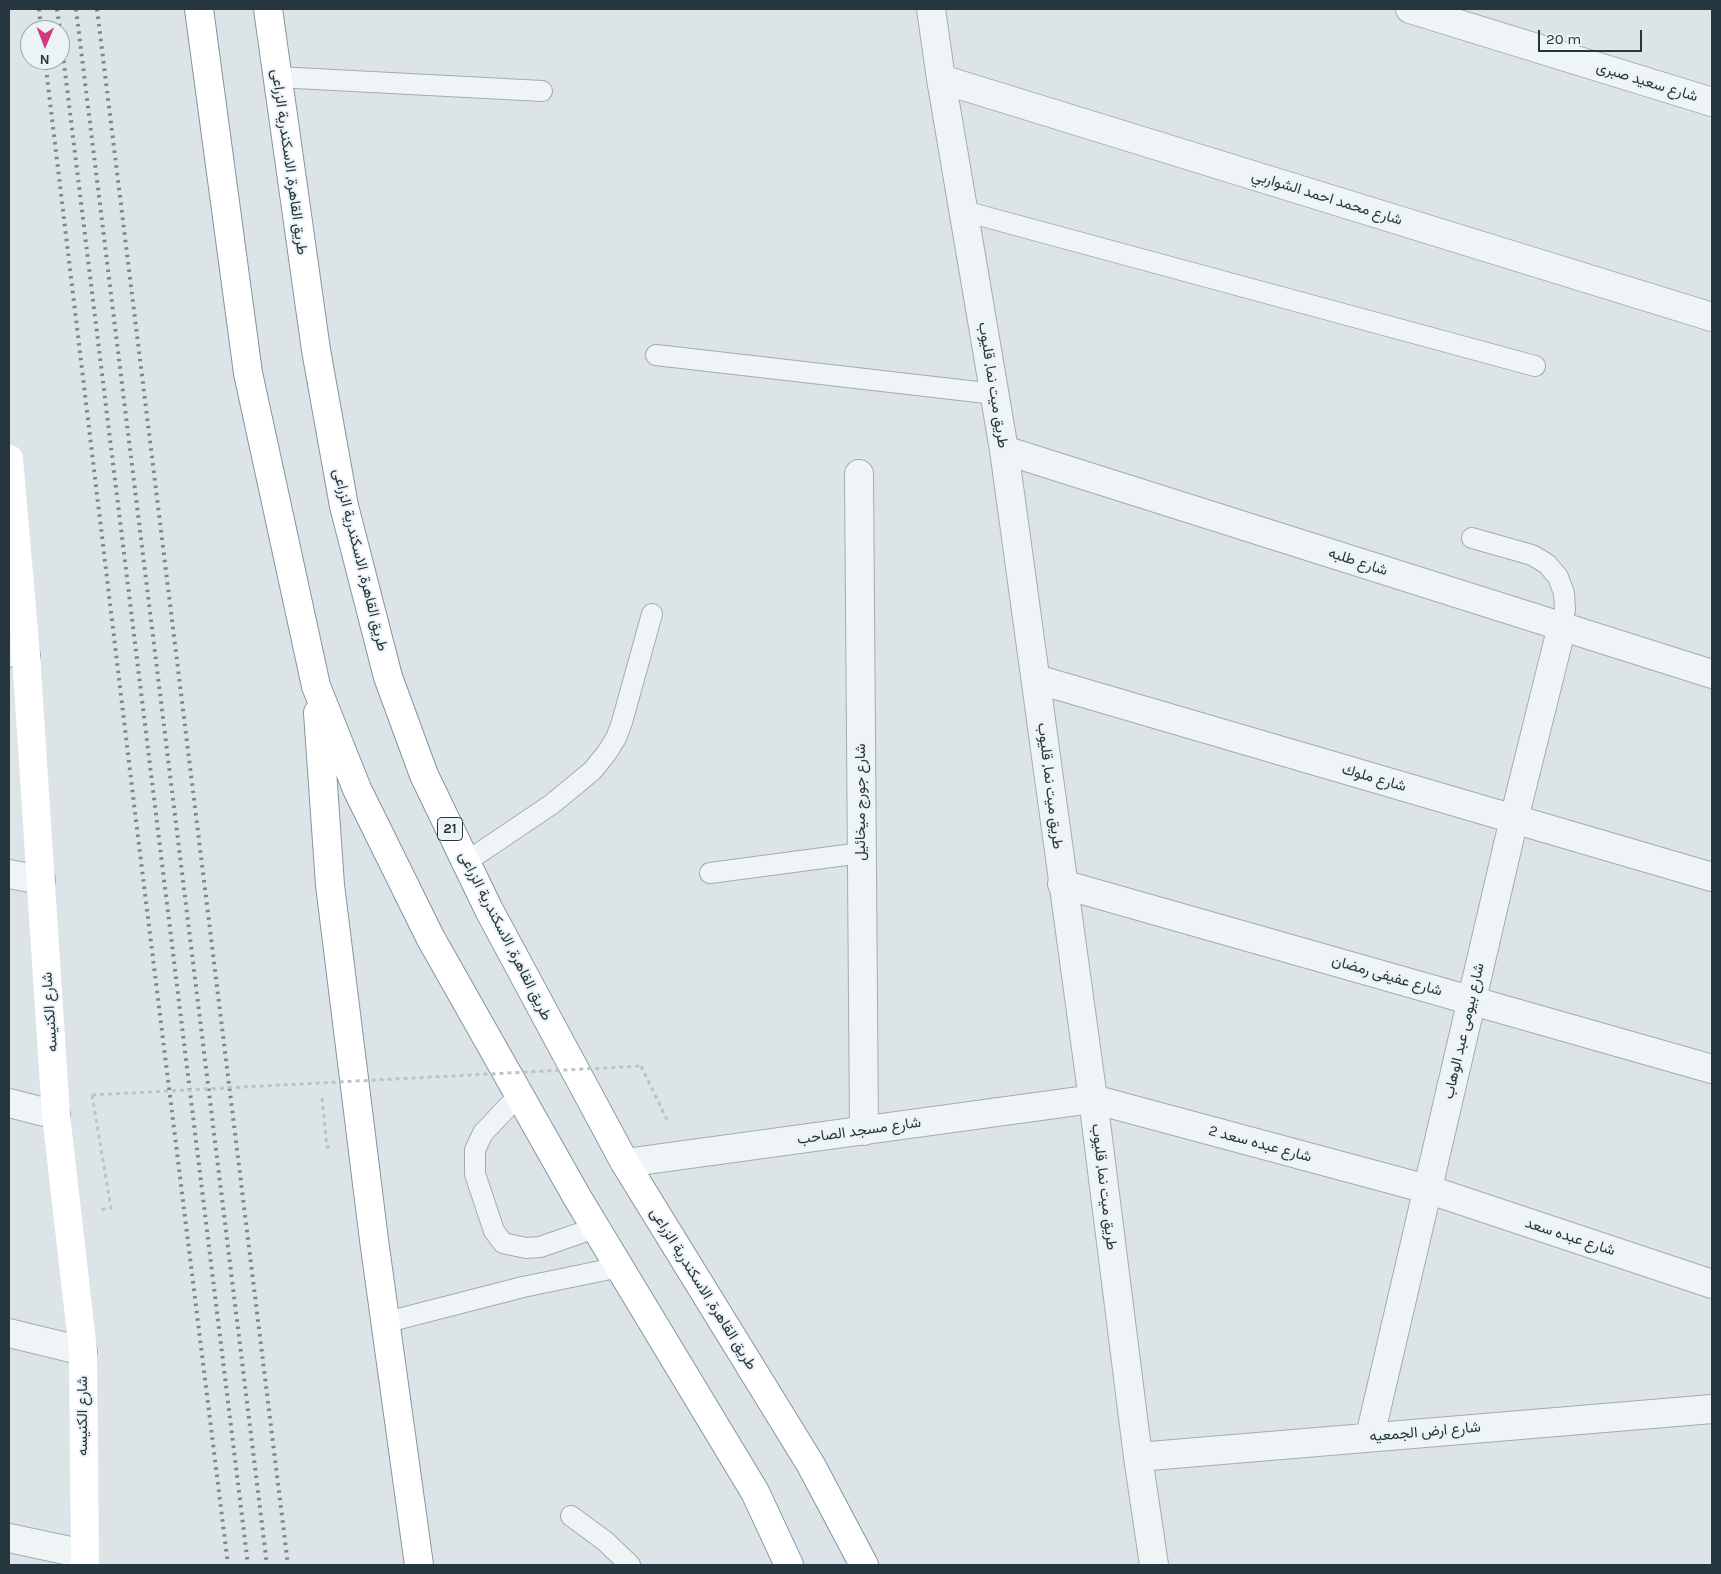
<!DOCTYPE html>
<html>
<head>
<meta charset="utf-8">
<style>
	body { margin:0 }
	#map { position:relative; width:1721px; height:1574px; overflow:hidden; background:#dde4e8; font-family:Karla,sans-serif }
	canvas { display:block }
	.frame { position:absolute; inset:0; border:10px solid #25363f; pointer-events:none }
	.north { position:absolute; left:20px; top:20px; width:50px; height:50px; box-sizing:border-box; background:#ecf3f5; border:1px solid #9ca7ac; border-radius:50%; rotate:181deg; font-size:14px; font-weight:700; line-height:20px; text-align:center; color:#25363f }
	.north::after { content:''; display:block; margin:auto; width:18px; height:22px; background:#d6387f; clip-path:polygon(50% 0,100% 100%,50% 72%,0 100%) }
	.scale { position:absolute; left:1538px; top:30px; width:104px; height:22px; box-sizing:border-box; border:2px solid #25363f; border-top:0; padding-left:6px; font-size:15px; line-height:18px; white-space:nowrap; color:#25363f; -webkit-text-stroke:4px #ecf3f5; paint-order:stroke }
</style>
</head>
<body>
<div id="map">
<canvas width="1721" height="1574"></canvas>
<div class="frame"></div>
<div class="north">N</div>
<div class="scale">20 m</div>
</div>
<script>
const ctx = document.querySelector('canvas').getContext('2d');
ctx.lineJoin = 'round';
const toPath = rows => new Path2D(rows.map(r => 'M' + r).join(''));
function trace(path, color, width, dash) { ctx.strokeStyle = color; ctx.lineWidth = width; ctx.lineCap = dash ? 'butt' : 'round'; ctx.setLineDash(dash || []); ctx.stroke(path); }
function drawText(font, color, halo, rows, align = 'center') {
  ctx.font = font + ' Karla,Vazirmatn,sans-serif'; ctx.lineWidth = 4; ctx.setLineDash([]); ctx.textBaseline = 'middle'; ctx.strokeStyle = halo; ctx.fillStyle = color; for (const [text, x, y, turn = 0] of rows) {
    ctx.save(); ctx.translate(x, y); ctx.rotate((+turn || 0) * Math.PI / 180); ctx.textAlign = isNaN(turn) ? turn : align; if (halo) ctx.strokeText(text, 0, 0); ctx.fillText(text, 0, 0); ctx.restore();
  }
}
const service = toPath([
	[277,77,542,91],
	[964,211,1535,366],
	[656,355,995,394],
	[1472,538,1532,555,1547,564,1558,577,1564,593,1565,609,1562,626],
	[466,862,552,804,592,771,606,754,616,738,622,722,652,614],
	[710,873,861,853],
	[519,1095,483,1133,475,1150,475,1174,494,1231,503,1243,526,1248,540,1247,595,1228],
	[387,1322,523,1287,620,1267],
	[571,1516,605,1541,630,1565]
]);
const minor = toPath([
	[931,9,941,79,1004,450,1093,1099,1138,1457,1154,1565],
	[1410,9,1712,102],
	[941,79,1712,317],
	[1004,450,1712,674],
	[859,474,864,1131],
	[9,652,26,655],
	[1036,679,1712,877],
	[9,874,41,880],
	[1062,884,1712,1069],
	[9,1103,56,1115],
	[625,1163,1093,1099,1427,1189,1712,1284],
	[9,1333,83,1351],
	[1370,1436,1514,819,1562,626],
	[1138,1457,1712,1409],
	[9,1538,84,1554]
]);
const trunk = toPath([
	[199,9,248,373,316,686,357,789,430,937,577,1197,755,1492,789,1565],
	[268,9,316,350,344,506,388,677,424,775,489,910,625,1163,811,1465,864,1565],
	[318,713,330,885,374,1240,419,1565]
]);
trace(service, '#a2acb2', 22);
trace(minor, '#a2acb2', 30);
trace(trunk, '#83969f', 30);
trace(toPath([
	[641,1066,669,1124],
	[92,1095,111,1208,98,1210],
	[322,1098,327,1147,332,1146]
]), '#bac3c6', 3, [4, 4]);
trace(service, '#eff4f6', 20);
trace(minor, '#eff4f6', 28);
trace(toPath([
	[9,459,26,655,56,1115,83,1351,85,1565]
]), '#fff', 28);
trace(trunk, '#fff', 28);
trace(toPath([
	[39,9,41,30],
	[57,9,60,30],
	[76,9,267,1565],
	[97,9,288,1565],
	[60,31,248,1565],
	[45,60,137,829,228,1565]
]), '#758992', 4, [2.5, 5]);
trace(toPath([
	[92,1095,641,1066]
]), '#bac3c6', 3, [4, 4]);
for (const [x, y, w] of [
	[450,829,25]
]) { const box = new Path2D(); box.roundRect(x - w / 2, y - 11.5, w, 23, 4); ctx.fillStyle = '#ecf3f5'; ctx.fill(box); trace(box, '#25363f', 1); }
drawText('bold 14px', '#25363f', null, [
	["21",450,829]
]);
drawText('15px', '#25363f', '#ecf3f5', [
	["شارع سعيد صبرى",1647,82,17],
	["طريق القاهرة, الاسكندرية الزراعى",289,162,82],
	["شارع محمد احمد الشواربي",1327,198,17],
	["طريق ميت نما, قليوب",993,385,81],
	["طريق القاهرة, الاسكندرية الزراعى",360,560,76],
	["شارع طلبه",1358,562,18],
	["شارع ملوك",1374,778,16],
	["طريق ميت نما, قليوب",1050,786,83],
	["شارع جورج ميخائيل",861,802,-90],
	["طريق القاهرة, الاسكندرية الزراعى",505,936,63],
	["شارع عفيفى رمضان",1387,976,16],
	["شارع الكنيسه",50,1012,-94],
	["شارع بيومى عبد الوهاب",1464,1031,-77],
	["شارع مسجد الصاحب",859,1131,-8],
	["شارع عبده سعد 2",1260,1144,15],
	["طريق ميت نما, قليوب",1104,1187,83],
	["شارع عبده سعد",1570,1237,18],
	["طريق القاهرة, الاسكندرية الزراعى",703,1289,58],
	["شارع الكنيسه",83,1416,-90],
	["شارع ارض الجمعيه",1425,1432,-5]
]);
</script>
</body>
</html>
